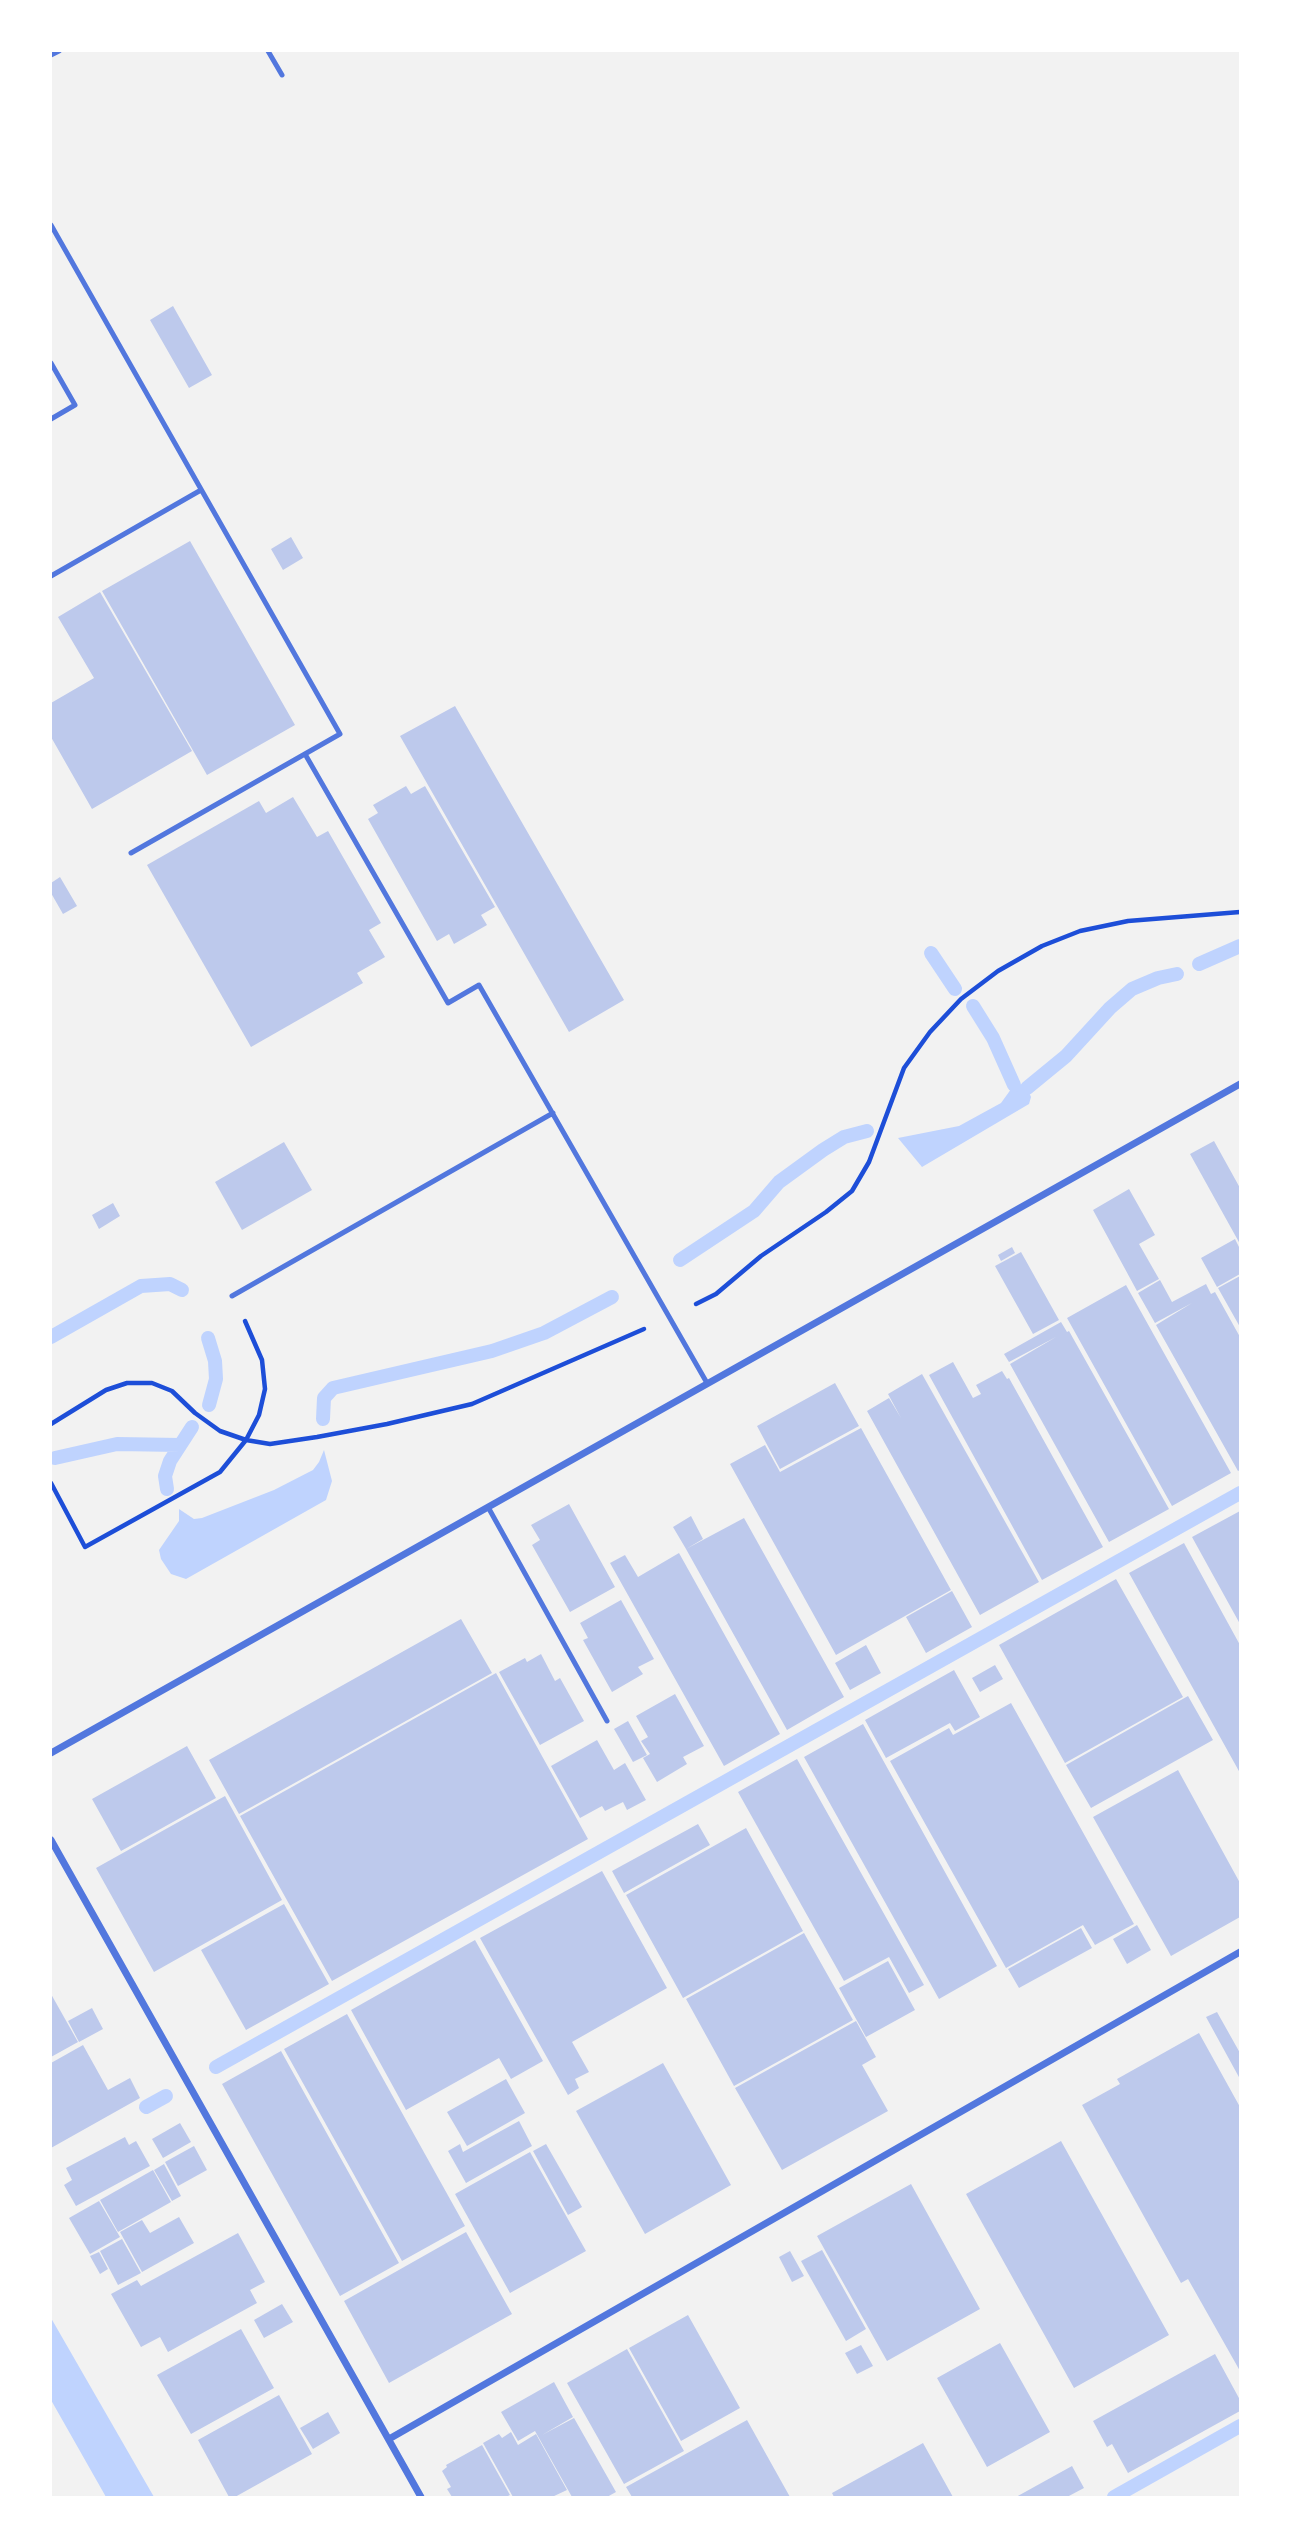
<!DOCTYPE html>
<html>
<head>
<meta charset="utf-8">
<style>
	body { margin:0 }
	#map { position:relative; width:1291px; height:2548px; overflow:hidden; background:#f2f2f2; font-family:Merriweather,serif }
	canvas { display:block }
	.frame { position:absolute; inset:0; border:52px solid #fff; pointer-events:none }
</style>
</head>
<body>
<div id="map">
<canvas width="1291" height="2548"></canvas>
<div class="frame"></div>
</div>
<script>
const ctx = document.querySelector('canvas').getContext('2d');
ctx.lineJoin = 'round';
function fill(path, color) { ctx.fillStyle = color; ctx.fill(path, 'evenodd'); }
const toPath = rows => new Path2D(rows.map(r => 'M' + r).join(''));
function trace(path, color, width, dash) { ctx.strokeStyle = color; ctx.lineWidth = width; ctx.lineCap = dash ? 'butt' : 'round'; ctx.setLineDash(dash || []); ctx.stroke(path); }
fill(toPath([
	[1014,1085,1027,1088,1031,1097,1029,1104,922,1167,898,1138,959,1126,1001,1103],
	[324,1450,332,1481,326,1500,186,1579,171,1574,161,1559,159,1550,179,1521,179,1509,194,1519,202,1518,274,1490,313,1470,319,1462],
	[51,2318,154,2497,106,2497,51,2400]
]), '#bfd3fe');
trace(toPath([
	[931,953,955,989],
	[1199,964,1240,946],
	[973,1006,993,1038,1014,1085],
	[1027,1088,1066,1056,1110,1008,1132,989,1158,978,1177,974],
	[680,1260,754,1211,779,1182,823,1150,844,1137,867,1131],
	[51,1337,141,1286,170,1284,182,1290],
	[208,1338,215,1361,216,1379,209,1405],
	[323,1419,324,1398,333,1388,492,1351,544,1333,612,1297],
	[55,1458,117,1444,180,1445],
	[167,1489,165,1476,170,1461,192,1427],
	[216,2067,1240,1493],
	[146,2107,166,2096],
	[1114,2497,1240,2426]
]), '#bfd3fe', 14);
fill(toPath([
	[173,306,212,375,189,388,150,320],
	[291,537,303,558,283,570,271,549],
	[190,541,295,725,207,775,102,591],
	[100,592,192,751,92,809,51,737,51,703,94,678,58,617],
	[455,706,624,1000,569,1032,400,736],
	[406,786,411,794,425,786,495,907,481,915,487,925,454,944,449,934,437,941,368,819,378,813,373,805],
	[293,797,317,837,328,831,381,923,369,930,385,957,357,973,363,983,251,1047,147,865,259,801,266,813],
	[60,877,77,906,63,914,51,893,51,883],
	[1214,1141,1240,1188,1240,1244,1190,1154],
	[284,1142,312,1190,242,1230,215,1182],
	[1129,1189,1155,1235,1139,1244,1159,1279,1137,1291,1093,1210],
	[113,1203,120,1216,99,1229,92,1215],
	[1235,1239,1240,1249,1240,1274,1217,1287,1201,1258],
	[1012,1247,1015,1253,1001,1261,998,1255],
	[1021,1252,1059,1320,1033,1334,995,1266],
	[1240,1276,1240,1327,1218,1288],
	[1160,1280,1172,1302,1206,1284,1211,1294,1215,1292,1240,1337,1240,1470,1238,1471,1156,1325,1192,1303,1155,1323,1138,1293],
	[1126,1285,1231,1473,1172,1506,1067,1318],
	[1061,1322,1067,1332,1069,1331,1169,1509,1109,1542,1010,1364,1056,1337,1009,1362,1004,1354],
	[953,1362,973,1398,981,1394,976,1385,1002,1371,1007,1379,1009,1378,1103,1547,1042,1580,929,1375],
	[922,1374,1039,1582,980,1615,867,1411,889,1398,901,1418,888,1394],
	[835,1383,859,1426,780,1469,757,1426],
	[861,1428,951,1590,836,1655,730,1464,765,1445,780,1472],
	[569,1504,615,1587,570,1612,532,1545,540,1540,531,1525],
	[1240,1511,1240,1624,1192,1537],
	[691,1516,703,1539,686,1549,673,1527],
	[744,1518,844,1697,787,1730,686,1549],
	[1184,1543,1240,1645,1240,1773,1129,1573],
	[679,1553,780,1734,724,1766,610,1563,625,1555,638,1577],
	[1116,1579,1183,1697,1065,1763,999,1645],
	[952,1591,972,1627,926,1653,906,1617],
	[621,1600,654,1659,638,1667,643,1674,612,1692,583,1640,588,1638,580,1623],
	[461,1619,492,1673,239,1814,209,1760],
	[866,1645,881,1673,850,1690,835,1663],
	[541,1654,555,1681,560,1678,584,1721,540,1745,499,1672,525,1658,527,1662],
	[995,1665,1003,1679,980,1692,972,1678],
	[954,1670,980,1717,955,1731,950,1723,886,1758,865,1720],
	[496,1673,588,1839,332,1981,240,1816],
	[675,1694,704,1746,683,1757,687,1764,657,1782,643,1758,650,1754,641,1741,648,1737,636,1716],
	[1188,1696,1213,1740,1091,1808,1066,1765],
	[1011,1703,1134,1924,1095,1945,1083,1925,1006,1968,890,1761,949,1728,953,1735],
	[628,1721,647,1755,633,1762,614,1729],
	[863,1724,997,1966,939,1999,804,1757],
	[597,1740,614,1770,625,1763,646,1800,627,1810,623,1802,605,1811,602,1806,580,1818,551,1766],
	[187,1746,216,1798,121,1851,92,1799],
	[797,1759,924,1985,909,1993,889,1957,844,1981,738,1792],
	[1178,1770,1240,1883,1240,1917,1171,1956,1093,1817],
	[225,1796,282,1900,154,1972,96,1868],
	[698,1824,710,1845,624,1893,612,1871],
	[746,1828,803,1931,683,1998,626,1895],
	[602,1871,667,1988,572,2042,589,2072,575,2079,579,2088,568,2095,480,1938],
	[284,1904,329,1984,246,2030,201,1950],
	[1137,1925,1151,1950,1127,1964,1113,1939],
	[1081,1928,1092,1948,1019,1988,1008,1969],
	[804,1933,853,2020,734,2086,686,1999],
	[475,1940,543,2061,511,2079,499,2058,406,2110,351,2010],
	[888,1961,915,2010,866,2037,839,1988],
	[51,1994,78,2042,51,2057],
	[92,2008,103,2029,79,2042,68,2021],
	[1217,2012,1240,2053,1240,2079,1206,2017],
	[347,2014,465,2226,402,2261,284,2049],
	[856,2021,876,2057,862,2065,888,2111,782,2170,735,2088],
	[1199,2033,1240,2107,1240,2371,1188,2279,1181,2283,1082,2105,1120,2084,1117,2079],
	[83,2045,108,2090,130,2078,140,2098,51,2148,51,2063],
	[281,2051,399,2263,340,2296,222,2084],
	[663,2063,731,2185,645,2234,576,2111],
	[506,2079,525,2113,467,2146,447,2112],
	[519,2121,532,2146,466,2183,448,2151,460,2144,463,2152],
	[180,2123,191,2142,163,2158,152,2139],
	[125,2137,129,2145,136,2141,150,2166,76,2206,64,2185,72,2180,66,2168],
	[1061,2141,1169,2335,1074,2388,966,2194],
	[546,2144,582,2207,568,2215,533,2151],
	[194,2146,207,2170,178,2186,165,2162],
	[530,2152,586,2251,510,2293,455,2194],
	[164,2164,181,2196,172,2201,154,2170],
	[153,2170,171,2202,118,2232,100,2200],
	[911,2184,980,2309,887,2361,817,2236],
	[99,2201,120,2237,90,2254,69,2218],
	[179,2217,194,2243,142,2272,120,2232,142,2220,150,2233],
	[466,2232,512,2314,389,2383,344,2301],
	[238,2233,265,2282,250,2290,257,2303,168,2352,160,2337,141,2347,111,2294,137,2280,141,2286],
	[122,2239,141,2273,118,2285,100,2251],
	[822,2250,866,2329,846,2341,801,2261],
	[790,2251,804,2276,792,2282,779,2257],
	[99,2252,108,2269,100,2274,90,2256],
	[282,2304,293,2322,264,2338,254,2320],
	[688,2315,740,2408,681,2441,629,2348],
	[241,2329,274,2388,191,2434,157,2375],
	[1000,2343,1050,2432,987,2467,937,2378],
	[861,2345,873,2366,857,2374,845,2353],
	[627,2349,684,2451,624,2484,567,2383],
	[1215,2354,1240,2400,1240,2411,1128,2473,1112,2444,1107,2447,1093,2421],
	[554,2382,573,2417,542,2435,574,2418,616,2492,607,2497,572,2497,535,2431,518,2441,501,2412],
	[279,2395,312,2454,235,2497,229,2497,198,2440],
	[328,2412,340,2433,313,2449,300,2428],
	[747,2420,790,2497,632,2497,626,2487],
	[511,2432,518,2445,536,2434,567,2490,552,2497,513,2497,483,2443,499,2434,502,2438],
	[923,2443,953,2497,834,2497,832,2493],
	[482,2445,510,2495,506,2497,452,2497,447,2489,451,2487,442,2471,447,2467,446,2465],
	[1072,2466,1084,2488,1067,2497,1016,2497]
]), '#bdc9ec');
trace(toPath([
	[696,1304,716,1294,761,1256,826,1212,852,1191,869,1162,904,1068,930,1032,961,999,998,971,1042,946,1080,931,1128,921,1240,912],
	[51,1424,106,1390,127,1383,152,1383,172,1391,195,1413,220,1431,246,1440,270,1444,317,1437,387,1424,472,1404,644,1329],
	[51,1483,85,1547,220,1472,246,1440,259,1415,265,1389,262,1360,245,1321]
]), '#1d4ed8', 4.5);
trace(toPath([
	[268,51,282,75],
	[51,55,59,51],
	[51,225,340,734,131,853],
	[51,363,75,405,51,419],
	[51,576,201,490],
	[305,754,448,1003,479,985,707,1383],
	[232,1296,553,1113],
	[488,1507,607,1721]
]), '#5277de', 5);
trace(toPath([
	[51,1753,1240,1084],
	[51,1840,421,2497],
	[389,2439,1240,1952]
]), '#5277de', 7);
</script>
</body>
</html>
